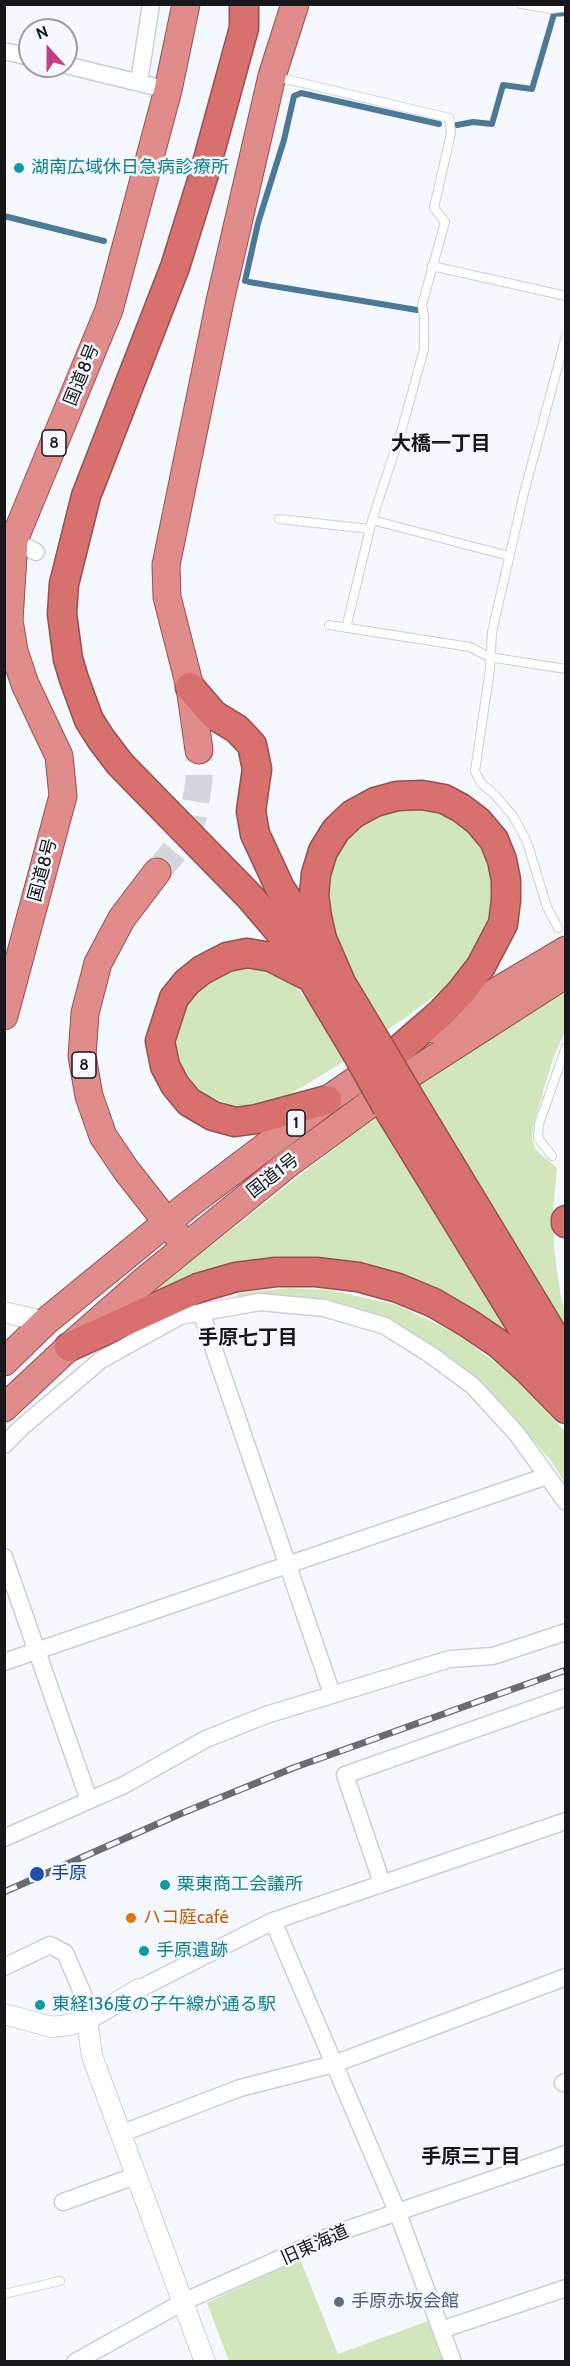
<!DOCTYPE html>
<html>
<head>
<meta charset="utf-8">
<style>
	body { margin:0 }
	#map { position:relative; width:570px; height:2366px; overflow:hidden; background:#f5f8ff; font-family:Cabin,sans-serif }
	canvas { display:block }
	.frame { position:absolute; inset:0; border:6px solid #15171b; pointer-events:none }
	.north { position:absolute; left:18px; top:18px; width:60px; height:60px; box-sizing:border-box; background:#f5f8ff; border:2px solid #9b9ea4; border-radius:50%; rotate:339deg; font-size:16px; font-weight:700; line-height:24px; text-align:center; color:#15171b }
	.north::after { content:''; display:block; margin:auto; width:21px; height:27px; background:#c13f87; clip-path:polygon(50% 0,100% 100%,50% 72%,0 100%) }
</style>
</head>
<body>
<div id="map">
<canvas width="570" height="2366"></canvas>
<div class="frame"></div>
<div class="north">N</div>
</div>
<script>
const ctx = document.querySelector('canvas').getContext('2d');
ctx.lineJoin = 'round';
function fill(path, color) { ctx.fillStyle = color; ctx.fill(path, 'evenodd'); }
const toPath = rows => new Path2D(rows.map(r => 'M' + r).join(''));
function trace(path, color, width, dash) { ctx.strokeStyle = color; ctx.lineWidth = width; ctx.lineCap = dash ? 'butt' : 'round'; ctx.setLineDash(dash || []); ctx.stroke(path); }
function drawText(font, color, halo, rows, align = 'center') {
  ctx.font = font + ' Cabin,"Noto Sans JP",sans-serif'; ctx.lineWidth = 5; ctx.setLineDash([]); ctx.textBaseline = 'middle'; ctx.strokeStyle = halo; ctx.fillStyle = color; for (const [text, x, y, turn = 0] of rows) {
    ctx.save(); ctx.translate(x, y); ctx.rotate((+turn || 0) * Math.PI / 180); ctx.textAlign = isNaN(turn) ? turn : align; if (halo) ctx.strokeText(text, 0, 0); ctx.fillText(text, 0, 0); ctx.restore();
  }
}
fill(toPath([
	[408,809,428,811,451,818,467,829,481,846,492,867,496,885,490,928,453,981,428,1001,382,1034,350,983,325,905,331,868,340,849,353,833,371,819,390,812],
	[236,965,264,968,293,984,317,1012,345,1061,277,1102,244,1107,231,1105,207,1095,195,1086,179,1061,175,1042,175,1026,194,987],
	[565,988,565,1031,553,1059,533,1126,532,1140,536,1150,557,1168,553,1211,554,1248,560,1292,565,1314,565,1335,415,1087],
	[379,1113,520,1344,370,1272,155,1295,152,1292],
	[290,1288,329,1290,397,1305,459,1335,517,1379,565,1432,565,1483,552,1462,521,1426,473,1379,397,1325,362,1310,329,1302,264,1294,236,1297,238,1293],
	[300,2259,338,2354,428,2321,443,2361,229,2361,207,2303]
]), '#d2e6bc');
trace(toPath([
	[457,125,473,122,492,124,503,85,532,89,554,14,566,13],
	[4,216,104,241],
	[245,281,258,223,284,140,294,96,301,93,439,124],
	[249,282,417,310]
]), '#4c7a96', 6);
trace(toPath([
	[157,872,178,847,193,818,199,781,199,750]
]), '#d3d6dd', 27, [27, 14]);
const service = toPath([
	[521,4,551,9,566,7],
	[277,77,449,118,451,133,434,208,445,222,422,305,424,316,424,349,402,429,372,520],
	[432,266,566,296],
	[279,519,370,529],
	[329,625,470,647,489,657,566,669],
	[346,628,372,520,509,556],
	[558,928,547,907,527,842,513,816,494,794,481,783,475,771,490,669,492,632,524,493,566,336],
	[552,1156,538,1138,539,1124,566,1047],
	[4,2294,60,2281]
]);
const minor = toPath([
	[4,51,30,57],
	[66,65,168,90],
	[139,82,151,4],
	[7,539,14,540,36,552],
	[201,1312,332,1694],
	[4,1445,22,1427,101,1360,180,1316,260,1302,324,1308,385,1326,431,1355,473,1386,517,1434,566,1502],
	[4,1557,89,1800],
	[4,1662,547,1476],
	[4,1838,124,1785,206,1739,266,1715,450,1659,493,1656,566,1632],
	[382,1883,345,1775,566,1697],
	[273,1921,397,2211,453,2362],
	[4,1967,50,1945,65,1953,86,2001,87,2020],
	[139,1989,273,1921,566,1821],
	[563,2083,566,2082],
	[120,2134,240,2088,334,2064,566,1977],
	[63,2202,135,2176],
	[441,2330,566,2288],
	[75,2362,183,2302,337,2233,566,2154]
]);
const tertiary = toPath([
	[4,1312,45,1322],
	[4,2014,52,2027,69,2025,87,2020,139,1989],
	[87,2020,92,2056,205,2362]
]);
const trunk = toPath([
	[199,750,190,687,167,597,166,565,220,301,272,76,295,4],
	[157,872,122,918,98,963,85,1013,82,1056,89,1096,103,1136,126,1170,177,1235],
	[4,1016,63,796,59,756,25,684,14,651,9,620,14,540,109,310,168,90,186,4],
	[433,1029,566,950],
	[4,1362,45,1322,188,1205,327,1100,385,1060],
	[4,1408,69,1347,145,1280,289,1163,412,1073,566,974]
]);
const motorway = toPath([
	[244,4,244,28,204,174,175,267,86,496,64,584,62,614,68,659,74,679,89,720,101,739,120,764,250,897,279,931,301,960,355,1050],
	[190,687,214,715,237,729,252,745,257,769,251,811,255,834,280,888,317,945],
	[308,976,271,957,247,953,227,957,202,970,187,982,174,998,160,1041,165,1066,175,1085,189,1102,213,1116,235,1122,257,1119,327,1100],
	[374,1038,341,983,322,939,317,917,314,895,316,874,323,851,336,830,353,814,375,802,397,796,422,795,444,799,461,808,478,821,494,840,502,860,506,880,506,900,503,924,481,966,461,992,440,1014,394,1054],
	[408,1095,566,1356],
	[387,1107,558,1386],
	[566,1220,566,1223],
	[69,1347,198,1288,236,1277,276,1272,316,1272,358,1277,398,1288,434,1303,468,1323,499,1344,528,1370,566,1409]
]);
trace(service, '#c9cfd9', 10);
trace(minor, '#c9cfd9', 19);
trace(tertiary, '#c9cfd9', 22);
trace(trunk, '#945150', 29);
trace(motorway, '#945150', 31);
trace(service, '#fff', 8);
trace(minor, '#fff', 16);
trace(tertiary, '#fff', 20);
trace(trunk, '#e08c8a', 27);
trace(motorway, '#d8706d', 28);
const rail = toPath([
	[4,1892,180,1814,293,1768,566,1670]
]);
trace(rail, '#6a6c71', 7);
trace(rail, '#f5f8ff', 4.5, [14]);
const motorwayBridge = toPath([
	[374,1038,408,1095],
	[355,1050,387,1107]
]);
trace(motorwayBridge, '#945150', 31, []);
trace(motorwayBridge, '#d8706d', 28);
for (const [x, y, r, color] of [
	[19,168,6,"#0f9aa8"],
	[37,1874,8,"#1a4fb4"],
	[165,1885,6,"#0f9aa8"],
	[131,1918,6,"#e8710a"],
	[144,1951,6,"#0f9aa8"],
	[40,2005,6,"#0f9aa8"],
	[339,2302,6,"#5c6f8a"]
]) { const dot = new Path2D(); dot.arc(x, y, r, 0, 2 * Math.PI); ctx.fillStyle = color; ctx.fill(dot); trace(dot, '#f5f8ff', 2); }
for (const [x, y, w] of [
	[54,443,24],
	[84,1065,24],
	[296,1123,18]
]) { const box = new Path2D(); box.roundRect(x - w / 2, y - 13, w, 26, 4.5); ctx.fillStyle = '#f5f8ff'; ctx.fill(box); trace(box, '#15171b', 1.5); }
drawText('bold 16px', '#15171b', null, [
	["8",54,443],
	["8",84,1065],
	["1",296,1123]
]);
drawText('18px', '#0d838f', '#f5f8ff', [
	["湖南広域休日急病診療所",31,168],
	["栗東商工会議所",177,1885],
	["手原遺跡",156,1951],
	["東経136度の子午線が通る駅",52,2005]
], 'left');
drawText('18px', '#15171b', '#f5f8ff', [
	["国道8号",82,375,-68],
	["国道8号",43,870,-75],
	["国道1号",273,1176,-38],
	["旧東海道",315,2245,-24]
]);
drawText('18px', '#164399', '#f5f8ff', [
	["手原",51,1874]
], 'left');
drawText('18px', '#c56008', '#f5f8ff', [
	["ハコ庭café",143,1918]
], 'left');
drawText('18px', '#4e5e75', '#f5f8ff', [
	["手原赤坂会館",351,2302]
], 'left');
drawText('bold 20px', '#15171b', '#f5f8ff', [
	["大橋一丁目",441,444],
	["手原七丁目",248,1338],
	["手原三丁目",471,2157]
]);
</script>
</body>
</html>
